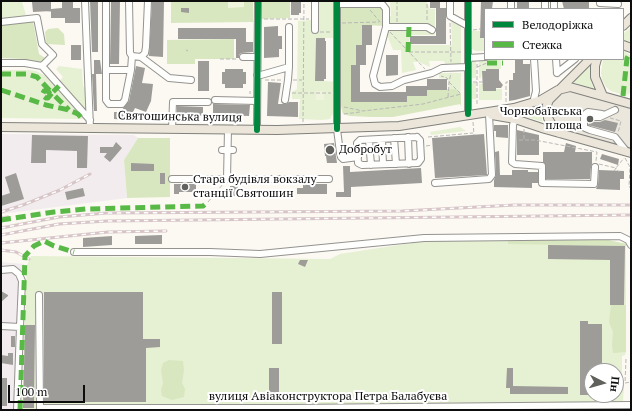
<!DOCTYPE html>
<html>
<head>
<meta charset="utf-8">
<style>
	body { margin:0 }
	#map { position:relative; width:632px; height:411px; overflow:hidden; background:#fbf9f2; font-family:"PT Serif",serif }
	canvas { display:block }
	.frame { position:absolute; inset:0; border:2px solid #0d0d0d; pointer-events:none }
	.legend { position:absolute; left:484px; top:8px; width:140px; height:52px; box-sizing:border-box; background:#fff; border:1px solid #9e9e9e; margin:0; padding:5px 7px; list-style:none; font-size:12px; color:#0d0d0d }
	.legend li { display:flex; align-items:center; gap:8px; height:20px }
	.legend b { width:20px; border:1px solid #9e9e9e }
	.north { position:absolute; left:584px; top:363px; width:40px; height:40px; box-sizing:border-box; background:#fff; border:1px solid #9e9e9e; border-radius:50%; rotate:96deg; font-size:11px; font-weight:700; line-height:16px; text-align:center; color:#0d0d0d }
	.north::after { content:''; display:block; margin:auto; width:14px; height:18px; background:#60605d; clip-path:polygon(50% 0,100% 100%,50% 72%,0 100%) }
	.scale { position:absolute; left:8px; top:385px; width:77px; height:18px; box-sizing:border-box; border:2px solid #0d0d0d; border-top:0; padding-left:5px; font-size:12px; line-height:14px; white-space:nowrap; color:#0d0d0d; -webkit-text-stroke:3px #fff; paint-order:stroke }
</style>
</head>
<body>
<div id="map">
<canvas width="632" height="411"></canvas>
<div class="frame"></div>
<ul class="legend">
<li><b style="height:5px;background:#00873e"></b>Велодоріжка</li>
<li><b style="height:5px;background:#58b947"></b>Стежка</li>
</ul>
<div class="north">Пн</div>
<div class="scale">100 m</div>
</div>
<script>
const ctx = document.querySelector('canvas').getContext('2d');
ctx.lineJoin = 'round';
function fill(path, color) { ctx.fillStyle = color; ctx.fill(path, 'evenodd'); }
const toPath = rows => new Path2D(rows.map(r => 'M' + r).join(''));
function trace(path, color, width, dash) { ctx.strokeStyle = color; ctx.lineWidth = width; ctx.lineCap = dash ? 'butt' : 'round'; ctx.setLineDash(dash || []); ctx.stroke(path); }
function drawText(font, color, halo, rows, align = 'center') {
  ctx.font = font + ' "PT Serif",serif'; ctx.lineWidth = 4; ctx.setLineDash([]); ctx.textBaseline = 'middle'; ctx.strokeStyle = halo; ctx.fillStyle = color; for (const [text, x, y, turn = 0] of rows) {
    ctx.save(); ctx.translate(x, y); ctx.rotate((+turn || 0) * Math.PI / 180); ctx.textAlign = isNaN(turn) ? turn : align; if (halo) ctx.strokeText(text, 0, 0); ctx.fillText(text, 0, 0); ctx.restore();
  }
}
fill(toPath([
	[1,134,134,135,138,138,124,160,127,198,1,214],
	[1,262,24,264,20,410,1,410]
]), '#f2ecef');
fill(toPath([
	[312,1,335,1,335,38,316,38,315,80,335,82,334,112,330,119,322,120,299,119,300,99,292,99,292,92,297,89,298,21,312,20],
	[390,1,426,1,430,9,435,9,435,35,410,35,409,45,452,45,451,20,461,26,461,66,446,66,444,61,429,61,430,67,419,62,413,62,416,70,402,73,401,50,393,50,387,35,387,16,391,16],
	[1,2,22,2,26,15,20,17,1,19],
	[631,27,631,43,623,40,623,34],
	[472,31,480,31,480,38,485,38,485,51,476,51,472,49],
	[623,50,631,56,631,92,626,96,611,91,606,87,602,79,601,73,603,59,623,59],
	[501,59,501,69,486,69,486,71,482,71,481,78,479,78,479,60],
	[471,60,476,60,476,78,470,78],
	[592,63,591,81,594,89,572,82],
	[59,66,82,69,83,86,87,91,87,108,85,117,82,119,1,118,1,70,29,70,36,71,46,76,55,86,63,77,56,69],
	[439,73,461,73,460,104,448,106,449,79,439,78],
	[472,83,476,83,476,99,472,99],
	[479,84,483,84,483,91,496,91,496,89,502,89,502,100,479,100],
	[541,103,541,116,543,122,514,113],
	[460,127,466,131,431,135,430,132],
	[595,237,626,244,626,352,625,355,622,356,622,385,624,386,623,401,616,401,616,410,622,410,22,410,27,265,31,256,330,259,340,254,418,242,425,239],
	[592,371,616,371,616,395,592,395]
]), '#e6f0d2');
fill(toPath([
	[171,1,253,1,253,22,171,23],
	[259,1,290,1,290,18,259,19],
	[341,4,382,4,386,26,362,25,362,45,356,65,351,65,351,102,406,102,407,96,427,96,427,90,456,89,461,94,461,106,460,104,393,117,371,117,350,116,343,114,341,106],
	[33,21,39,54,45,58,41,64,24,59,1,58,1,26],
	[58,28,64,34,65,45,46,44,45,32,48,29],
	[234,39,234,59,195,59,195,64,167,64,167,40],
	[138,138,170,138,170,197,127,198,124,160],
	[595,237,626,244,626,246,508,244,508,238],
	[611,305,626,305,626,352,613,353,612,345,613,332,609,322],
	[169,360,183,361,184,370,182,383,185,389,184,397,172,400,162,396,161,390,163,383,161,370,163,363]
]), '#d8e7c0');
fill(toPath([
	[228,1,244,1,244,7,228,8],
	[316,91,324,91,324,100,316,100]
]), '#eff4dc');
fill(toPath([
	[565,91,573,91,631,109,631,151,556,128,549,109,554,97]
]), '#ebe7dd');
fill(toPath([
	[62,1,73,1,73,8,80,8,80,23,65,23,65,18,51,18,51,9,62,8],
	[90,1,98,1,98,52,92,52],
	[111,1,120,1,119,64,110,64],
	[152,1,164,1,163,57,149,56],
	[291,1,301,1,301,13,299,13,299,15,291,15],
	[430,1,440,1,440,8,446,8,446,44,410,44,410,36,436,36,436,8,430,8],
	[481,1,493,1,492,9,485,9,485,38,480,38],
	[562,1,589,1,589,9,564,9],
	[32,2,51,2,51,11,33,12],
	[517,2,529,2,529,9,517,9],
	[181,8,189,8,189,13,181,12],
	[362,25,372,25,372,45,366,45,366,65,360,65,360,92,406,92,406,86,427,86,427,79,447,79,447,90,427,90,427,96,407,96,407,102,351,102,351,65,356,65,356,45,362,45],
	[278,26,278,36,282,36,282,49,279,49,279,57,264,58,264,27],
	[178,28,246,28,246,42,253,42,253,52,241,53,239,55,239,58,236,58,236,39,178,39],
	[316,38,325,38,325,41,326,41,326,79,324,79,324,81,315,81],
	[71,45,81,45,81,60,71,60],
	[386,55,398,55,398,75,386,76],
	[523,59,523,64,530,64,530,96,515,100,509,101,509,80,513,80,513,73,515,73,515,60],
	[94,60,100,60,102,74,94,74],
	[198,61,209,61,209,91,198,91],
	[136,66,145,68,142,83,153,84,151,101,146,112,135,108,133,112,130,112,130,120,114,119,114,112,122,112,123,108,129,101],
	[225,69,243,69,243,72,246,72,246,84,243,84,243,88,225,88,225,84,222,84,222,72,225,72],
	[486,69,499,69,499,80,503,85,501,88,496,88,496,91,483,91,482,71,486,71],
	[92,74,96,74,97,111,94,111],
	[268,82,281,83,278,104,286,104,289,102,298,102,298,117,267,116],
	[213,104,250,105,249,116,213,115],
	[177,106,203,107,203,116,177,116],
	[605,120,618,123,615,132,588,125,590,122,600,122],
	[494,125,508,125,508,138,496,137,496,131,494,131],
	[517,130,539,135,539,155,517,155],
	[484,134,487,175,435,178,432,138],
	[32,135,88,136,87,168,77,168,77,151,46,150,46,163,31,163],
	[116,142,122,148,110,162,104,157,107,153,100,153,100,147,113,147],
	[334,143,337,163,327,163,326,156,325,156,324,144],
	[566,143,576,146,575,152,592,152,592,164,591,167,590,179,546,179,546,166,543,162,543,152,564,152],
	[499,151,500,175,512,175,512,170,528,170,528,172,538,172,538,183,532,183,532,188,494,187,494,180,496,175,495,152],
	[602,154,619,159,618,165,600,159],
	[131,163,154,164,154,171,131,171],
	[343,166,350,166,350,172,421,168,422,183,351,187,351,197,336,197,336,192,344,192],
	[599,170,624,171,624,179,620,179,620,190,596,189,598,185],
	[16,173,24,199,1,206,1,196,10,193,5,177],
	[160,173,165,173,165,184,160,184],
	[174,184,196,184,196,192,179,192,179,194,174,194],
	[303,184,327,184,327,194,297,194,297,188,303,188],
	[230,186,238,186,238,196,230,196],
	[83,188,85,196,67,200,65,192],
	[162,235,162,244,135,244,135,236],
	[112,236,112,245,83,247,83,238],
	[548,245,625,246,624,305,610,305,610,260,548,259],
	[300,260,308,260,305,267,298,264],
	[1,291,8,295,8,296,1,302],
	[44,292,143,292,143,339,160,339,160,347,146,348,146,402,44,402],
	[272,292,282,292,282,344,272,344],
	[580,321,588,321,588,324,602,324,602,371,592,371,592,395,580,395],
	[25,325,35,325,34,408,23,408],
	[11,336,15,336,15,347,11,347],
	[8,353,13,353,13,365,1,363,1,355,8,356],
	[269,368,279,368,279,396,269,396],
	[507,368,513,368,513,386,568,387,568,394,510,394,510,388,506,388],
	[1,378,7,378,7,406,1,406]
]), '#9e9c98');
const minor = toPath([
	[85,1,90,128],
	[106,1,106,100,109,104,122,104,125,100,131,70,132,56],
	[129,1,130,53,132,56,141,57,169,78,191,80],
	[315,1,315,30],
	[337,1,337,129,340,153,341,157,343,159,358,157],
	[450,1,450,16,468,26],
	[468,1,468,114],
	[545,1,545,9],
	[554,1,554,9],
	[600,3,618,4],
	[337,4,382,4,386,9,386,27,427,27,432,30],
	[511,9,511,1],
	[1,22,37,18,42,44,53,55,42,66],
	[386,27,373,76,375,84,380,87,392,86,404,80,432,73,442,68,468,67],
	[141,57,145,53,146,47,148,1],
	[243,57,257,57],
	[468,58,485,57],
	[556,59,557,73],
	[1,63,25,63,42,66,90,120],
	[289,67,289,27],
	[106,70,131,70],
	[557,73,575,59],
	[257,75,261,75,289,67,288,80,285,100],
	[215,100,257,101],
	[533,103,536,91,534,59],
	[615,110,600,117,589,117,586,118,584,120,584,126,585,128,590,130,615,137,627,152],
	[515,119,513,125,512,162,515,164,542,166,542,183,594,184,595,167],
	[584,120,584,115,588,112,602,114],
	[172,129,173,102,208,102],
	[257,130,258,1],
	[408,137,409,164],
	[417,137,420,140,421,159,418,163,362,165,358,163,357,143,360,140,417,137],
	[394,138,396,164],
	[382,139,383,164],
	[369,140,371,165],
	[222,150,233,150],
	[340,153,357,152],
	[172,179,329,179],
	[227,179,228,129],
	[435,183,489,179,492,175,489,114],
	[74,252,210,252,260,254,424,238,620,236,628,240,631,245],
	[1,270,13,269,19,274,22,281,20,327,1,326],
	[39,295,40,408,289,408,631,405],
	[17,410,20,327]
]);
const major = toPath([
	[623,26,631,18],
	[623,45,631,48],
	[597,59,595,66,595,77,603,96],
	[492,115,515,119,545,129,631,153],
	[1,127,277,130,399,126,514,108,541,100,558,90,570,87,631,104],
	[559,133,553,127,548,118,547,105,549,100,590,59]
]);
trace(minor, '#949390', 8);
trace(major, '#81817d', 10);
trace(toPath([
	[370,10,381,23],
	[264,19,309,19],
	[427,20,427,1],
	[397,22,397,1],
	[342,23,379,22],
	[450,23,451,62],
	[473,30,480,29],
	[320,32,331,32],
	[390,32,425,69],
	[186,50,188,51],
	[409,52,462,52],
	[220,59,237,59],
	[477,64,477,106],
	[477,67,487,63],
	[265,80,282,80],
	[293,80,302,80],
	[473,82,483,82],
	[292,93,331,93],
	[250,94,250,91],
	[448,97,449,82,451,73],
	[506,102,506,82,509,82],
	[344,107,363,111,423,104,461,94,449,82,447,78,441,76],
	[344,114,360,112],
	[610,118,621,121,618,133],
	[303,122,304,1],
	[473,122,474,135],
	[428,137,473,133],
	[524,139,524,129],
	[519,140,535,140,597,152,596,161],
	[426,146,432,145],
	[625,158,630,167,629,187,631,187],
	[599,164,616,168,624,158],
	[614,171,616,168,619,172],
	[208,202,223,184],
	[626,359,625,383,631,382]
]), '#b8b8b6', 1, [4, 2]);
trace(minor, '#fefefd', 6);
trace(major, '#ece5d9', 8);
const rail = toPath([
	[1,212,23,205,60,190,90,174],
	[1,218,8,217],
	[1,228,59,217,107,213,402,211,515,205,631,205],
	[1,235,59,224,107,221,631,215],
	[1,243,108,232,166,231],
	[1,250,16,252,29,259]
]);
trace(rail, '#d7c5c7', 3);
trace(rail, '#fff', 1.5, [4.5]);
trace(toPath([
	[408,52,409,27],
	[487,63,503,63],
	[1,74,27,74,37,77,52,93,59,86],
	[1,90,46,105,69,110,78,114,83,120],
	[50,94,48,91,44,91,42,95,46,98,48,98,52,93,69,110],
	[623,96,627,58,630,53],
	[1,220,54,212,86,209,203,206,208,202],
	[20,410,25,256,34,246,44,241,54,246,74,252]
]), '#58b947', 5, [10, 5]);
trace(toPath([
	[337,1,337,129],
	[468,1,468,114],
	[257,130,258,1]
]), '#00873e', 6);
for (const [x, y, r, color] of [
	[590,119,4,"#60605d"],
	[330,150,5,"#60605d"],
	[185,187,4,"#60605d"]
]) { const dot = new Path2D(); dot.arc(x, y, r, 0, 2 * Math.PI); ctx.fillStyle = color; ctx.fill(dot); trace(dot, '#fff', 1.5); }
drawText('12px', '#0d0d0d', '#fff', [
	["Чорнобаївська",582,112,"right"],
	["площа",582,126,"right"],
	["Добробут",339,150],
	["Стара будівля вокзалу",193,180],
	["станції Святошин",193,194]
], 'left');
drawText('12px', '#0d0d0d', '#fff', [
	["Святошинська вулиця",180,117,1],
	["вулиця Авіаконструктора Петра Балабуєва",328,397]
]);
</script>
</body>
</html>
